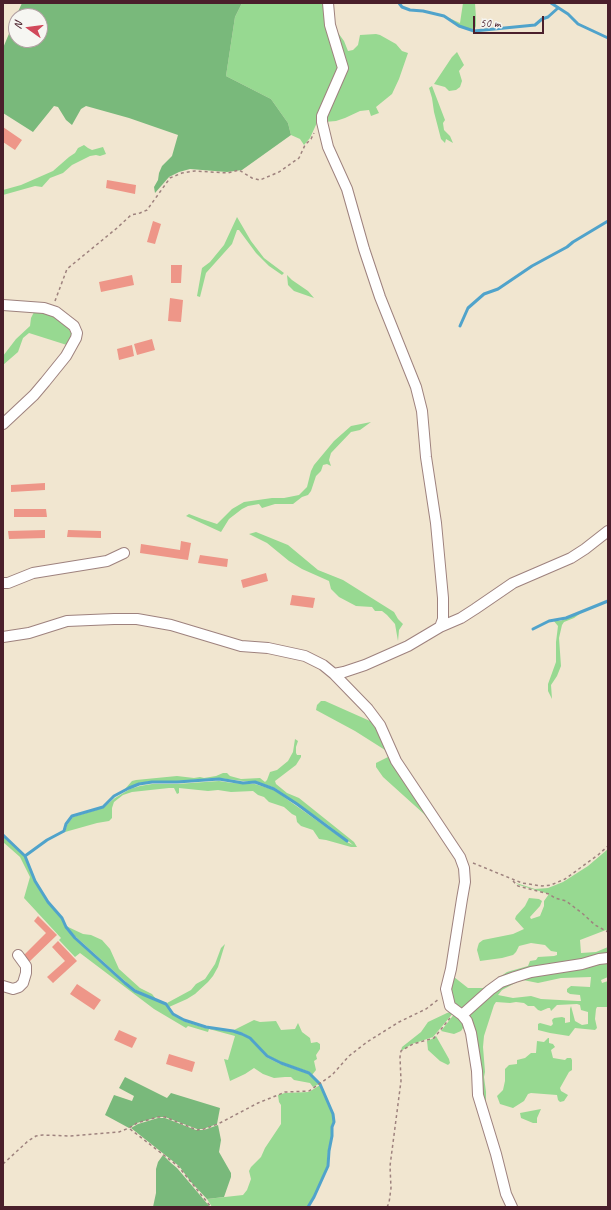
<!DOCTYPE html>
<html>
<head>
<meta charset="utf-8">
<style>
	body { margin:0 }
	#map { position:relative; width:611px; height:1210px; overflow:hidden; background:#f1e6d0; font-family:Caveat,sans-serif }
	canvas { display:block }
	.frame { position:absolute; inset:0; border:4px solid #4a1f2b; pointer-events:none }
	.north { position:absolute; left:8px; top:8px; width:40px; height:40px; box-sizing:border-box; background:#f6f6f2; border:1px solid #b1a0a2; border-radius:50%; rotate:284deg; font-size:11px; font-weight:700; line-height:16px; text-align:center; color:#4a1f2b }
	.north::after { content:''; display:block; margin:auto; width:14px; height:18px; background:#d1495b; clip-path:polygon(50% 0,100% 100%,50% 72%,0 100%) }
	.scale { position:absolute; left:473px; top:16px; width:71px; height:18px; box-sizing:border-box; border:2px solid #4a1f2b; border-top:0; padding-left:5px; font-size:12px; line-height:14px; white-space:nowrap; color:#4a1f2b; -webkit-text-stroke:3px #f6f6f2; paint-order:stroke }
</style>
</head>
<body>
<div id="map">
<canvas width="611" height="1210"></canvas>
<div class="frame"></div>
<div class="north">N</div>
<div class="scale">50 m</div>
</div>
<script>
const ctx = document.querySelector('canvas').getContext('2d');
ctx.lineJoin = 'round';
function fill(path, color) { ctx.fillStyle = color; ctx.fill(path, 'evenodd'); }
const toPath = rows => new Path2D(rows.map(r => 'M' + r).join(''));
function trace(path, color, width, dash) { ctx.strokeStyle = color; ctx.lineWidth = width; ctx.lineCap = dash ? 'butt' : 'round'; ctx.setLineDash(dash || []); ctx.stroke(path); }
fill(toPath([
	[242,3,325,3,340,63,320,116,310,138,304,145,300,139,291,135,288,123,271,99,226,76,235,17],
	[463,3,475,3,476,18,476,26,474,31,459,26,449,18,460,23],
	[336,30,344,41,348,51,353,50,358,45,360,35,376,34,380,35,396,44,402,51,408,53,399,79,392,94,376,107,379,113,371,116,369,110,360,111,345,118,336,121,324,122,341,77],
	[457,52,464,65,459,71,462,81,460,87,456,90,449,91,445,87,434,84,452,57],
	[432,86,445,120,443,123,444,130,450,136,453,143,446,139,445,143,441,139,434,112,432,98,429,88],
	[84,145,88,148,92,150,103,147,106,154,100,156,96,155,90,156,72,165,63,173,50,178,42,187,35,186,3,195,3,190,21,185,53,171,69,157,75,153,78,148],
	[237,217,251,241,264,258,284,273,282,275,269,266,256,253,239,230,237,230,232,244,206,273,200,297,197,296,202,268,210,262,224,245],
	[287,275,292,280,308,291,314,298,294,291,288,285],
	[35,310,54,316,67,326,72,334,70,346,29,333,23,338,18,352,3,365,3,356,16,339,30,326,31,318],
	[371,422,360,430,351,432,331,453,329,460,331,466,327,464,323,465,321,471,316,476,311,491,308,495,302,497,293,504,275,504,262,508,259,504,248,506,242,509,229,519,221,532,186,516,189,514,202,519,217,524,232,509,244,502,272,498,284,498,299,495,307,487,311,471,314,465,334,441,351,426],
	[256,532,288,545,318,570,343,580,394,612,398,619,403,624,399,630,398,641,395,624,387,615,382,611,375,611,372,607,356,606,339,597,331,589,329,581,302,569,289,561,267,543,249,534],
	[581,613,574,618,564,622,562,625,559,638,561,666,557,676,551,685,552,699,548,691,548,684,556,662,556,642,558,626,553,620,560,621],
	[321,701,325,701,379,725,389,750,385,750,355,731,316,710,317,705],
	[295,739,298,741,296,747,296,753,297,755,301,755,301,757,296,765,275,781,276,784,287,793,299,798,354,842,357,847,351,847,326,840,319,839,313,830,301,826,297,822,296,816,292,814,284,807,269,802,264,797,258,795,253,791,231,792,218,790,208,791,179,788,179,793,177,794,174,788,169,788,132,792,123,795,114,802,112,808,112,818,109,821,97,823,65,832,67,825,73,817,103,808,115,798,130,789,140,786,152,784,177,784,219,781,232,783,255,784,274,790,347,842,353,845,328,825,275,788,255,781,243,781,219,778,177,781,152,781,139,783,125,789,132,781,136,780,177,776,194,778,200,777,204,778,216,776,223,773,227,773,230,776,241,779,260,778,265,782,267,780,270,772,277,770,288,761,293,752],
	[392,755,459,857,462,884,458,863,434,827,424,814,383,777,376,767,376,763],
	[3,836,24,856,35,882,48,903,62,919,65,927,74,938,125,984,135,991,166,1004,173,1014,183,1021,205,1028,233,1032,242,1034,250,1039,266,1057,280,1064,309,1074,319,1084,313,1087,310,1083,294,1080,291,1077,285,1077,274,1078,263,1074,254,1068,245,1074,230,1081,224,1059,228,1060,235,1036,209,1029,208,1032,188,1026,186,1028,154,1009,80,953,75,957,59,940,61,938,24,898,30,877,20,857,3,842],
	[608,849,608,932,606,930,580,940,581,953,596,952,608,947,608,957,516,974,465,1008,455,1007,450,990,459,949,454,977,468,988,483,988,488,985,507,972,528,966,530,961,536,960,538,957,554,956,557,955,557,952,551,951,545,945,531,943,519,946,516,952,513,955,502,958,480,961,477,950,478,946,479,943,483,940,513,934,524,929,515,919,516,916,525,906,529,898,539,899,542,901,540,906,530,917,531,919,540,916,544,906,544,901,549,894,555,898,549,894,519,885,516,883,535,889,548,888,563,882,588,866],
	[66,926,83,934,91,935,102,940,110,949,119,969,140,988,152,994,156,999,136,990,126,982,76,937],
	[225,944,218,967,213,976,208,982,195,994,187,999,169,1007,167,1003,191,990,196,984,205,979,215,964,221,948],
	[599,960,608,960,608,977,601,980,602,983,608,981,608,1007,597,1007,596,1009,595,1019,597,1028,595,1030,575,1028,569,1036,550,1033,538,1030,538,1024,540,1023,551,1026,553,1024,552,1020,554,1018,562,1017,565,1018,565,1023,570,1022,570,1009,571,1006,575,1021,582,1025,588,1024,588,1012,581,1010,580,1005,577,1004,557,1005,551,1011,550,1008,548,1008,541,1011,538,1010,534,1006,528,1006,524,1003,516,1002,510,1003,496,1002,494,1005,484,1036,483,1047,485,1072,484,1077,486,1092,486,1106,491,1122,491,1135,479,1095,478,1071,472,1033,468,1020,464,1015,491,991,502,984,515,978],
	[561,978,591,977,590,987,571,986,567,989,567,992,570,994,580,995,581,1001,578,1001,541,999,531,996,513,998,498,995,502,990,519,981,523,980,538,983],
	[453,1011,454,1012,433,1037,412,1044,401,1051,402,1047,421,1032,428,1022,447,1013],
	[455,1013,467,1027,463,1028,461,1031,454,1034,441,1031],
	[254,1020,260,1022,276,1021,281,1030,295,1029,298,1023,302,1032,310,1038,311,1043,317,1042,320,1044,320,1049,316,1055,317,1059,314,1061,316,1070,312,1075,310,1072,281,1062,267,1055,251,1038,243,1033,234,1030],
	[436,1036,449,1059,450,1063,448,1065,440,1061,428,1050,427,1041,434,1038],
	[548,1038,549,1038,549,1043,553,1044,555,1047,551,1050,553,1058,565,1060,567,1058,571,1058,572,1060,572,1070,569,1072,560,1088,561,1091,568,1095,564,1101,560,1102,558,1100,557,1095,531,1093,528,1094,524,1101,513,1108,500,1104,497,1096,503,1090,505,1081,505,1069,509,1065,517,1064,517,1060,525,1058,531,1053,536,1053,537,1041,544,1042],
	[320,1085,333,1114,333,1122,331,1127,332,1136,328,1150,327,1166,314,1197,307,1207,212,1207,207,1199,243,1195,247,1190,251,1179,249,1171,251,1167,261,1157,265,1148,281,1124,281,1105,279,1102,278,1095,285,1093,309,1092],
	[541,1109,537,1118,537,1123,533,1123,521,1118,520,1113]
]), '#97d991');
fill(toPath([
	[22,3,242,3,235,17,226,76,271,99,288,123,291,135,242,170,227,172,190,169,179,172,169,177,155,193,154,187,158,180,159,173,162,166,172,156,178,135,129,118,86,106,81,109,72,125,66,120,58,107,54,106,33,132,3,113,3,48,16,17,16,40,40,40,40,16,16,16],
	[125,1077,167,1098,171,1093,220,1108,217,1124,203,1129,197,1129,165,1117,158,1117,137,1123,129,1128,105,1115,114,1095,132,1101,134,1096,119,1088],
	[158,1118,165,1118,196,1130,204,1130,218,1125,221,1140,219,1152,231,1173,231,1177,224,1197,207,1199,191,1182,179,1166,131,1128,138,1124],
	[163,1155,171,1163,177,1168,210,1207,153,1207,156,1193,156,1169,158,1162]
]), '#79b97b');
trace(toPath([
	[399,3,402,7,410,10,423,11,444,16,459,26,474,31,535,25,542,19,548,17,558,8],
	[551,3,568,14,578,24,608,38],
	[460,326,468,308,484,294,498,289,532,266,567,247,573,242,608,221],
	[533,629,549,621,566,618,608,601],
	[3,835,25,856,35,881,48,902,62,918,66,927,75,938,125,983,135,991,166,1004,173,1014,184,1020,206,1027,233,1031,242,1034,250,1038,267,1056,281,1063,309,1073,320,1084,333,1114,334,1122,332,1127,332,1136,329,1151,328,1166,314,1197,308,1207],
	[25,856,47,840,64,831,66,824,72,816,103,807,114,796,129,788,139,784,152,782,177,782,219,779,243,783,255,782,274,789,297,804,347,841]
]), '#50a3cb', 3);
fill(toPath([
	[3,127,22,140,15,150,3,142],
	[107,180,136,185,135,194,106,188],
	[153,221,161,224,155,244,147,242],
	[171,265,182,265,181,283,171,283],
	[132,275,134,285,101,292,99,282],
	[170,298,183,300,181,322,168,321],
	[152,339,155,350,137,355,134,344],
	[132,345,134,356,119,360,117,349],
	[45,483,45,490,11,492,11,485],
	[14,509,46,509,47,517,14,517],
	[45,530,45,538,9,539,8,531],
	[68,530,101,531,101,538,67,537],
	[181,541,191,543,188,560,140,553,141,544,180,550],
	[200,555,228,559,227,567,198,563],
	[266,573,268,581,243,588,241,580],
	[292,595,315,598,313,608,290,605],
	[38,916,57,935,29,962,23,956,46,933,34,921],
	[58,941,77,961,53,983,47,977,65,961,52,947],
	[77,984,101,1000,94,1010,70,994],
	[119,1030,137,1038,132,1048,114,1040],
	[169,1054,195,1062,192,1072,166,1064]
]), '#ee9688');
const minor = toPath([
	[328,3,330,25,343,68,322,116,322,122,328,147,347,189,364,249,380,297,416,387,422,411,426,457,436,523,443,598,443,619,440,627],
	[3,305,44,308,56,312,74,326,77,333,76,338,66,356,45,382,34,395,3,424],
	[3,583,8,583,33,573,107,561,124,553],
	[3,637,29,633,67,621,114,619,137,619,171,625,241,646,268,648,305,656,323,665,334,674,368,709,380,725,396,761,460,857,464,868,465,882,462,899,451,969,446,989,450,1006,462,1015,467,1021,471,1033,477,1071,478,1095,496,1154,506,1194,512,1207],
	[334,674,344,672,365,665,408,646,440,627,461,618,475,609,513,583,571,558,585,549,608,531],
	[3,986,13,989,19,987,23,983,26,973,26,966,18,955],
	[462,1015,490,990,501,982,515,977,531,972,582,964,599,959,608,958]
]);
trace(minor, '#9e827e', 12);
trace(toPath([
	[55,301,67,269,117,228,131,215,140,213,147,210,170,178,182,173,195,171,228,173,239,170,252,178,260,180,279,172,299,158,305,145,311,139,314,133],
	[473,863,522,883,542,886,551,885,565,879,598,855,608,846],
	[513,881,518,886,549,894,555,898,566,901,582,913,595,925,608,932],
	[130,1129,178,1166,211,1207],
	[3,1164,28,1141,36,1136,43,1135,70,1136,119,1132,129,1128,137,1123,158,1117,165,1117,197,1130,204,1129,218,1124,258,1103,278,1095,285,1092,309,1091,332,1075,349,1056,367,1042,399,1022,426,1009,439,999],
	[387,1207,389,1203,391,1188,390,1166,401,1081,400,1057,401,1051,413,1044,434,1038,450,1018]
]), '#9e827e', 1.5, [3, 3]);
trace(minor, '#fff', 10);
</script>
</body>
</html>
